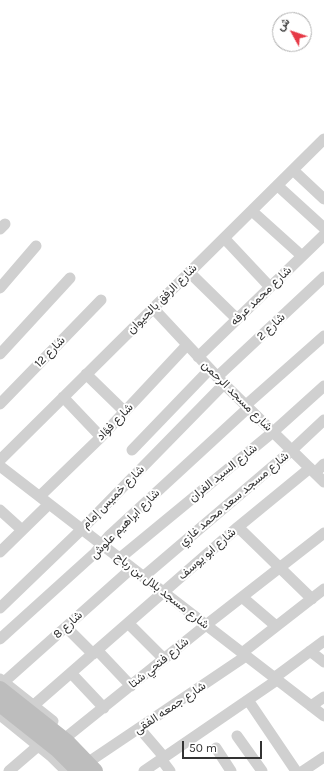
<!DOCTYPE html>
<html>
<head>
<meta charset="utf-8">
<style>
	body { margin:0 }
	#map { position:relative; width:324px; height:771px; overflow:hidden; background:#fff; font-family:Karla,Vazirmatn,sans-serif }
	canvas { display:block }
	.north { position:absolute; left:272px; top:12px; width:40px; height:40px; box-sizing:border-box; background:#fff; border:1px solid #adadad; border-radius:50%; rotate:310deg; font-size:11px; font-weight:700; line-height:16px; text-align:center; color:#333 }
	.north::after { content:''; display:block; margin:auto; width:14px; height:18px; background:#e63946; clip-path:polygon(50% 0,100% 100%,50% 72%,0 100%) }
	.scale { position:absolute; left:182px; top:741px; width:80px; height:18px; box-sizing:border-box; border:2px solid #333; border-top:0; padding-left:5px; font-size:12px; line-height:14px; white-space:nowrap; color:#333; -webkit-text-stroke:3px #fff; paint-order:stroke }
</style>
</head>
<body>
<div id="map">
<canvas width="324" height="771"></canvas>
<div class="north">ش</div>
<div class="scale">50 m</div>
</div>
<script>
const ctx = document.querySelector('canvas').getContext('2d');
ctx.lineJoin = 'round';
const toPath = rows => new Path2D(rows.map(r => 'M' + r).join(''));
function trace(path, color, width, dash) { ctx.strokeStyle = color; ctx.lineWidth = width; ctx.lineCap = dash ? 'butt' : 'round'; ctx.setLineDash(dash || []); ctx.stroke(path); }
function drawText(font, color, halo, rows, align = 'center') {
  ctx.font = font + ' Karla,Vazirmatn,sans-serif'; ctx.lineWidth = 4; ctx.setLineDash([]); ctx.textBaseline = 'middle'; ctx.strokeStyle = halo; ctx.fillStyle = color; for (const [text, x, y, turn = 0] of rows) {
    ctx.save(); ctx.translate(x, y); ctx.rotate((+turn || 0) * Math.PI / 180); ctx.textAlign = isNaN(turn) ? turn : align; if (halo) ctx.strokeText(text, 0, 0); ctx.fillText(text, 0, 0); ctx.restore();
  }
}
trace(toPath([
	[293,170,324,199],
	[278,186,324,228],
	[252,211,302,256],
	[0,229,5,224],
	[224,238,270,287],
	[189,272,237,319],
	[0,288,36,246],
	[153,308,224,384,324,482],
	[0,354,70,278],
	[198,357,324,235],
	[86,374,125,412],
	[217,377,324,277],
	[63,397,101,437],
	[0,404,101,300],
	[246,405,324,336],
	[132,450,210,369],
	[0,460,324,139],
	[0,466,324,716],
	[315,473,324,464],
	[40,496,101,437,187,345],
	[0,510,22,530],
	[238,527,312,599],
	[0,552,49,504],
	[120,558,273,432,324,386],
	[143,577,292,450,324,420],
	[242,597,276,626],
	[0,608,82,529,224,384],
	[128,623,164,659],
	[66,627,93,654],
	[0,639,95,553,109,536,248,408],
	[97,650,131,686],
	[310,651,324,662],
	[242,653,324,589],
	[71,673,104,708],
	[274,678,324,641],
	[0,679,53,721],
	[4,682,132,568],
	[248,700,296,771],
	[34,705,238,527,310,468],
	[311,706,324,697],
	[0,715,52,757,66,771],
	[140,729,164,757],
	[69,735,206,625,324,533],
	[237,736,262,771],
	[216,748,231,771],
	[93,759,246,656],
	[161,759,170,771],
	[9,771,38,746],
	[144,771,277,680],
	[303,771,324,757]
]), '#d0d0d0', 11);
trace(toPath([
	[0,689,67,742,95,771],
	[0,704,58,750,79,771]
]), '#bdbdbd', 16);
drawText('12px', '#333', '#fff', [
	["شارع محمد عرفه",261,296,-44],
	["شارع الرفق بالحيوان",162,299,-45],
	["شارع 2",271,327,-43],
	["شارع 12",50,352,-46],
	["شارع مسجد الرحمن",237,396,45],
	["شارع فؤاد",115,422,-46],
	["شارع السيد الفران",223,473,-39],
	["شارع خميس إمام",113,497,-45],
	["شارع مسجد سعد محمد غازي",234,499,-40],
	["شارع ابراهيم علوش",125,524,-45],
	["شارع ابو يوسف",207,554,-41],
	["شارع مسجد بلال بن رباح",162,591,38],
	["شارع 8",68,625,-42],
	["شارع فتحي شتا",159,663,-39],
	["شارع جمعه الفقى",170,708,-34]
]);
</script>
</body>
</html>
